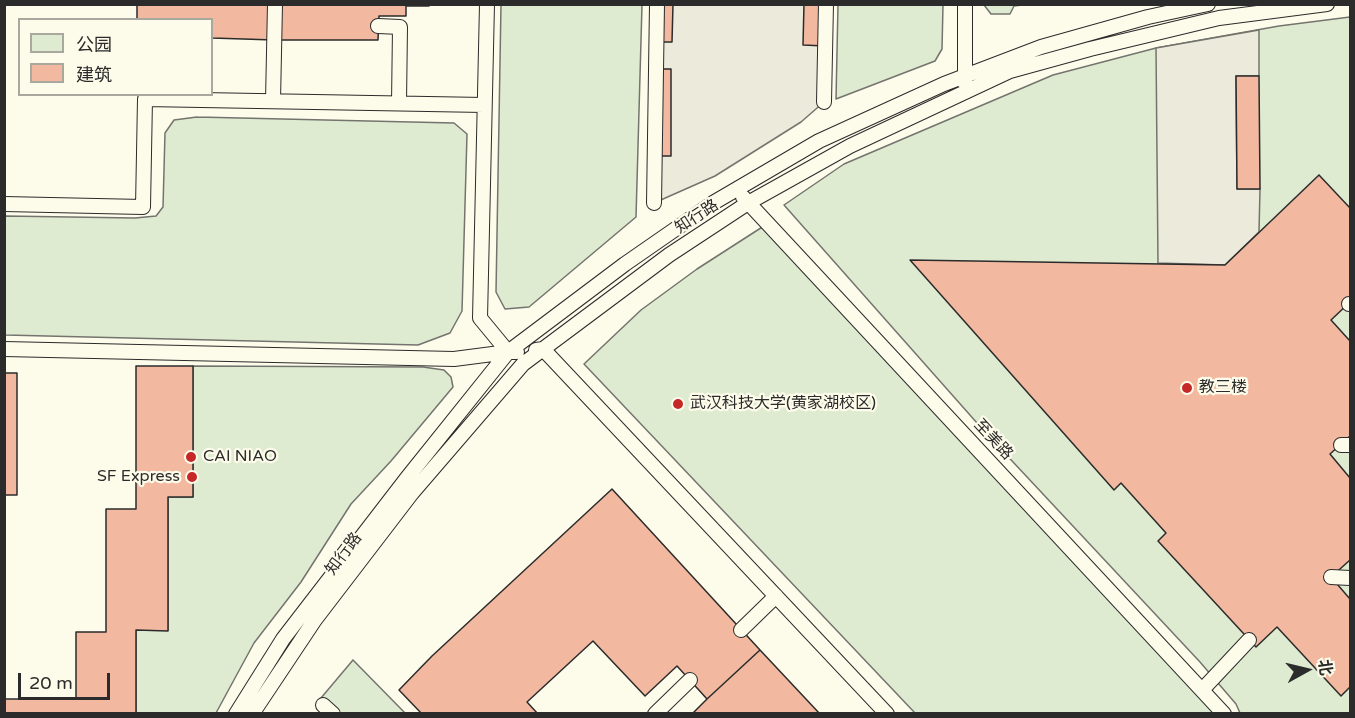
<!DOCTYPE html>
<html>
<head>
<meta charset="utf-8">
<style>
	body { margin:0 }
	#map { position:relative; width:1355px; height:718px; overflow:hidden; background:#fdfbea; font-family:"Varela Round","Noto Sans SC",sans-serif }
	canvas { display:block }
	.frame { position:absolute; inset:0; border:6px solid #2b2b2b; pointer-events:none }
	.legend { position:absolute; left:18px; top:18px; width:195px; height:78px; box-sizing:border-box; background:#fdfbea; border:2px solid #a9a89e; margin:0; padding:8px 10px; list-style:none; font-size:18px; color:#2b2b2b }
	.legend li { display:flex; align-items:center; gap:12px; height:30px }
	.legend b { width:30px; border:2px solid #a9a89e }
	.north { position:absolute; left:1277px; top:640px; width:60px; height:60px; -webkit-text-stroke:4px #fdfbea; paint-order:stroke; rotate:82deg; font-size:16px; font-weight:700; line-height:24px; text-align:center; color:#2b2b2b }
	.north::after { content:''; display:block; margin:auto; width:21px; height:27px; background:#2b2b2b; clip-path:polygon(50% 0,100% 100%,50% 72%,0 100%) }
	.scale { position:absolute; left:18px; top:673px; width:92px; height:27px; box-sizing:border-box; border:3px solid #2b2b2b; border-top:0; padding-left:8px; font-size:18px; line-height:21px; white-space:nowrap; color:#2b2b2b; -webkit-text-stroke:4px #fdfbea; paint-order:stroke }
</style>
</head>
<body>
<div id="map">
<canvas width="1355" height="718"></canvas>
<div class="frame"></div>
<ul class="legend">
<li><b style="height:16px;background:#deebd1"></b>公园</li>
<li><b style="height:16px;background:#f2b8a0"></b>建筑</li>
</ul>
<div class="north">北</div>
<div class="scale">20 m</div>
</div>
<script>
const ctx = document.querySelector('canvas').getContext('2d');
ctx.lineJoin = 'round';
function fill(path, color) { ctx.fillStyle = color; ctx.fill(path, 'evenodd'); }
const toPath = rows => new Path2D(rows.map(r => 'M' + r).join(''));
function trace(path, color, width, dash) { ctx.strokeStyle = color; ctx.lineWidth = width; ctx.lineCap = dash ? 'butt' : 'round'; ctx.setLineDash(dash || []); ctx.stroke(path); }
function drawText(font, color, halo, rows, align = 'center') {
  ctx.font = font + ' "Varela Round","Noto Sans SC",sans-serif'; ctx.lineWidth = 4.5; ctx.setLineDash([]); ctx.textBaseline = 'middle'; ctx.strokeStyle = halo; ctx.fillStyle = color; for (const [text, x, y, turn = 0] of rows) {
    ctx.save(); ctx.translate(x, y); ctx.rotate((+turn || 0) * Math.PI / 180); ctx.textAlign = isNaN(turn) ? turn : align; if (halo) ctx.strokeText(text, 0, 0); ctx.fillText(text, 0, 0); ctx.restore();
  }
}
const green = toPath([
	[501,5,642,5,636,217,529,307,505,309,496,292,501,5],
	[838,5,943,5,942,49,935,61,836,99,838,5],
	[984,5,1022,5,1014,6,1010,14,991,14,984,5],
	[1350,17,1350,713,1240,713,1236,704,1200,662,985,432,784,205,844,164,1053,75,1156,48,1279,26,1350,17],
	[197,117,454,123,467,134,462,311,450,333,418,345,5,335,5,216,135,218,156,216,163,207,165,133,174,120,197,117],
	[767,224,1224,713,915,713,584,364,641,310,697,269,767,224],
	[193,366,423,367,444,370,451,377,453,387,391,461,351,504,301,582,254,643,216,713,136,714,136,630,168,630,168,497,193,497,193,366],
	[353,660,405,713,339,713,321,698,353,660]
]);
fill(green, '#deebd1');
trace(green, '#74746e', 1.5);
const parking = toPath([
	[657,5,826,5,824,102,801,122,715,176,654,203,657,5],
	[1259,30,1259,76,1236,76,1237,189,1260,189,1259,232,1225,265,1158,263,1156,48,1259,30]
]);
fill(parking, '#eceadb');
trace(parking, '#74746e', 1.5);
const building = toPath([
	[137,4,274,4,274,40,212,38,212,20,137,20,137,4],
	[274,4,429,4,429,6,406,6,406,16,379,16,378,40,274,40,274,4],
	[657,4,673,4,672,42,656,42,657,4],
	[804,4,826,4,825,46,803,45,804,4],
	[656,69,671,69,671,156,655,156,656,69],
	[1236,76,1259,76,1260,189,1237,189,1236,76],
	[1319,175,1350,208,1350,302,1331,320,1350,341,1350,436,1330,454,1350,478,1350,560,1331,577,1350,599,1350,687,1341,696,1277,627,1256,647,1158,541,1166,533,1121,483,1114,490,910,260,1225,265,1319,175],
	[136,366,193,366,193,497,168,497,168,631,136,630,136,714,4,714,4,699,76,699,76,632,106,632,106,509,136,509,136,366],
	[4,373,17,373,17,495,4,495,4,373],
	[612,489,760,650,707,699,677,666,645,696,593,641,527,702,538,714,422,714,399,690,432,656,612,489],
	[760,650,820,714,692,714,707,699,760,650]
]);
fill(building, '#f2b8a0');
trace(building, '#2b2b2b', 1.5);
const lane = toPath([
	[487,4,480,318,508,352,517,352],
	[378,26,400,27,399,103],
	[965,83,965,4],
	[273,101,275,4],
	[824,102,826,4],
	[743,197,1224,714],
	[654,203,657,4],
	[4,204,143,207,145,99,484,105],
	[1349,304,1350,304],
	[4,349,454,359,508,352],
	[536,350,543,349,887,714],
	[1341,445,1350,445],
	[1331,577,1350,578],
	[741,630,776,596],
	[1203,689,1249,640],
	[323,705,333,714],
	[236,714,283,639,407,478,508,352,625,264,713,203,819,141,944,84,1041,47,1148,17,1208,4],
	[252,714,314,621,412,493,523,364,669,255,748,203,850,146,1010,71,1090,49,1219,18,1327,4],
	[655,714,690,680]
]);
trace(lane, '#2b2b2b', 16);
trace(lane, '#fdfbea', 14);
for (const [x, y, r, color] of [
	[1187,388,6,"#c62828"],
	[678,404,6,"#c62828"],
	[191,457,6,"#c62828"],
	[192,477,6,"#c62828"]
]) { const dot = new Path2D(); dot.arc(x, y, r, 0, 2 * Math.PI); ctx.fillStyle = color; ctx.fill(dot); trace(dot, '#fdfbea', 2); }
drawText('16px', '#2b2b2b', '#fdfbea', [
	["知行路",697,217,-33],
	["至美路",993,440,47],
	["知行路",344,554,-53]
]);
drawText('16px', '#2b2b2b', '#fdfbea', [
	["教三楼",1199,388],
	["武汉科技大学(黄家湖校区)",690,404],
	["CAI NIAO",203,457],
	["SF Express",180,477,"right"]
], 'left');
</script>
</body>
</html>
